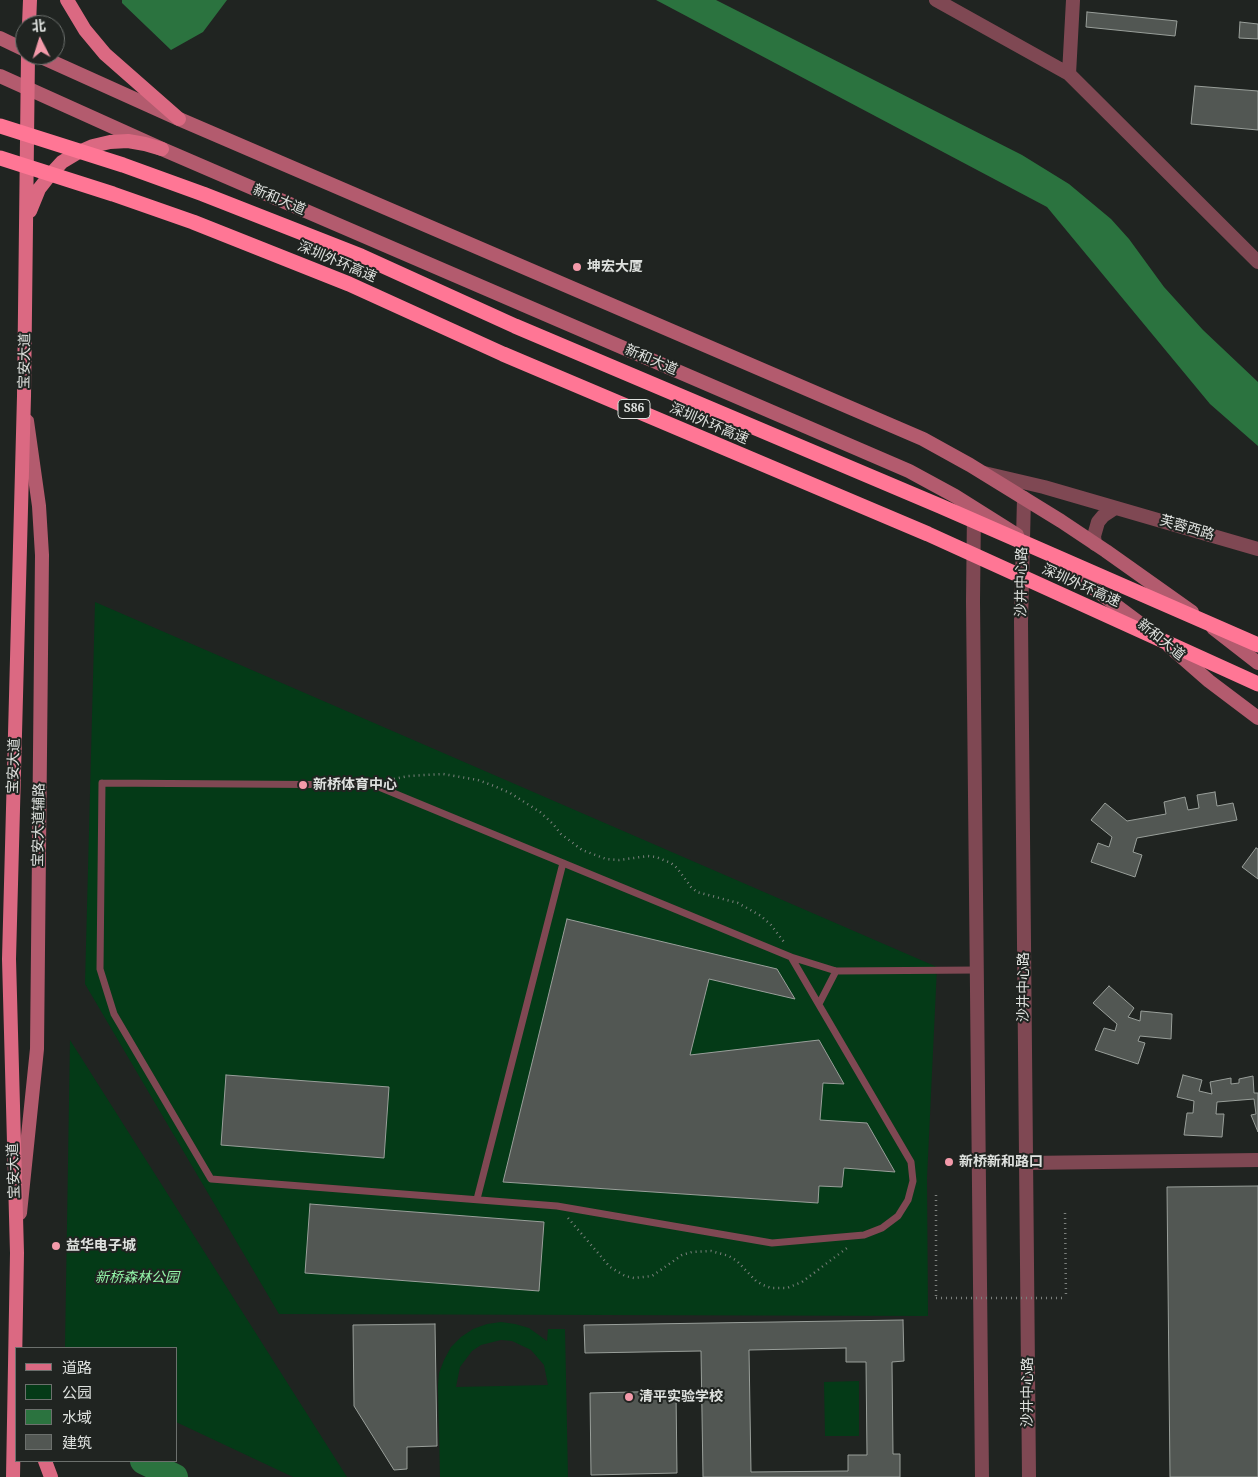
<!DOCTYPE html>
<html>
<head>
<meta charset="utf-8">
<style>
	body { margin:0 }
	#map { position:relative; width:1258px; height:1477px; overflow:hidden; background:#202421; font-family:"Noto Serif","Noto Sans SC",serif }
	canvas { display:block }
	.legend { position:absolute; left:15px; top:1347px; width:162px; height:115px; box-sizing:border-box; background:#202421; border:1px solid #6c706d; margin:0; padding:6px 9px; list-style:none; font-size:15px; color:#dee1de }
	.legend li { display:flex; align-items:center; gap:10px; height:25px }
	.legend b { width:25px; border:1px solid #6c706d }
	.north { position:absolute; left:15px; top:15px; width:50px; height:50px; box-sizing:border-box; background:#202421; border:1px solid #6c706d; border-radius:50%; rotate:355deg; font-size:14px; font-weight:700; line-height:20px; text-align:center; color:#dee1de }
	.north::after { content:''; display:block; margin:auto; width:18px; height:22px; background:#f39aaa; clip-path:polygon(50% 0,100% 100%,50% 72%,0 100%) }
</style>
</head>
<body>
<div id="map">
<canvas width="1258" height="1477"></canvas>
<ul class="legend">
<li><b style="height:6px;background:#db6982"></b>道路</li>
<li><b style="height:14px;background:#043a17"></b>公园</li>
<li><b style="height:14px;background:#2b733f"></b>水域</li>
<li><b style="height:14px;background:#525753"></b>建筑</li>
</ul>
<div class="north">北</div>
</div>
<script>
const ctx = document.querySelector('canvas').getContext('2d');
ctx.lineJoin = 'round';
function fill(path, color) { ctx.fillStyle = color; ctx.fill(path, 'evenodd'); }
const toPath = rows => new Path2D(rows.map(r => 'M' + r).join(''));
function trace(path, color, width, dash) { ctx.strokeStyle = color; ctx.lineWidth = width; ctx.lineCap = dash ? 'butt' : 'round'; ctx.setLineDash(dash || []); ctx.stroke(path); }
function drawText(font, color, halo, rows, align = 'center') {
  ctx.font = font + ' "Noto Serif","Noto Sans SC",serif'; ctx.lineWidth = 4; ctx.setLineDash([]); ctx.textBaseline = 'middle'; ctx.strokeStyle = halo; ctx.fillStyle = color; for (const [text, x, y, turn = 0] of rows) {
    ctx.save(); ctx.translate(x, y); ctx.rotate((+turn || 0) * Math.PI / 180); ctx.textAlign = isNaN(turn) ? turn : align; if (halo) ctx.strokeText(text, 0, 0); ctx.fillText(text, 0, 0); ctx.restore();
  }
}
fill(toPath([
	[95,602,937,967,927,1178,928,1316,279,1314,85,984],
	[70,1040,347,1477,293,1477,176,1422,176,1348,65,1348],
	[501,1322,515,1324,529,1328,547,1341,548,1329,565,1329,568,1477,440,1477,438,1386,439,1373,444,1360,451,1347,461,1337,473,1329,487,1324],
	[501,1340,512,1341,531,1350,544,1365,548,1385,456,1387,460,1367,472,1351,481,1345],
	[859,1381,859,1436,825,1436,824,1382]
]), '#043a17');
fill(toPath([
	[122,0,227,0,203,32,171,50,122,3],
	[656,0,716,0,1022,155,1069,184,1111,219,1129,239,1164,287,1203,330,1258,382,1258,446,1210,404,1047,207]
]), '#2b733f');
trace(toPath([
	[143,1461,175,1477]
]), '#2b733f', 26);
const building = toPath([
	[1087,12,1177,21,1175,36,1086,27,1087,12],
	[1240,22,1258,24,1258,39,1239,38,1240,22],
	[1195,86,1258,91,1258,130,1191,124,1195,86],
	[1215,792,1217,806,1233,803,1237,820,1137,838,1133,852,1142,855,1135,877,1091,862,1098,843,1109,847,1112,837,1091,820,1105,803,1127,821,1166,814,1164,802,1185,797,1188,810,1199,808,1197,795,1215,792],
	[1256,848,1258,849,1258,879,1242,867,1256,848],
	[567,919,777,969,795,999,709,979,690,1055,819,1040,844,1084,823,1083,820,1120,867,1123,895,1172,844,1168,842,1187,819,1186,818,1203,503,1182,567,919],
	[1109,986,1134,1008,1128,1017,1140,1021,1141,1011,1172,1014,1171,1039,1140,1036,1138,1041,1145,1043,1138,1064,1095,1050,1104,1028,1115,1031,1117,1024,1093,1003,1109,986],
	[226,1075,389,1087,384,1158,221,1145,226,1075],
	[1183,1075,1202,1080,1199,1091,1212,1094,1210,1082,1231,1078,1231,1084,1239,1083,1239,1079,1253,1076,1254,1093,1258,1093,1258,1132,1251,1115,1256,1114,1254,1099,1217,1102,1216,1114,1224,1114,1222,1137,1184,1135,1187,1113,1193,1113,1194,1101,1177,1097,1183,1075],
	[1258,1186,1258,1477,1170,1477,1167,1187,1258,1186],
	[310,1204,544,1222,539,1291,305,1273,310,1204],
	[903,1320,904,1361,892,1362,893,1454,900,1454,900,1477,703,1477,701,1351,585,1353,584,1325,903,1320],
	[846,1348,846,1362,866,1362,867,1455,848,1455,848,1471,751,1472,749,1350,846,1348],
	[435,1324,437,1446,407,1447,407,1469,394,1470,354,1406,353,1325,435,1324],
	[676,1391,677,1473,591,1475,590,1393,676,1391]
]);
fill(building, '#525753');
trace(building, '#999f9a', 1);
trace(toPath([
	[389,780,408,776,443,774,478,780,494,786,510,793,540,812,553,824,561,834,582,850,606,859,619,860,648,856,656,857,671,863,677,868,691,887,697,892,738,903,761,916,771,925,784,942],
	[936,1195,936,1298],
	[1065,1213,1066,1298],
	[568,1218,610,1267,625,1276,634,1278,652,1276,682,1255,692,1252,711,1251,729,1256,737,1261,756,1281,763,1285,771,1288,787,1288,802,1282,847,1248]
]), '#7c807d', 2.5, [1, 4]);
trace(toPath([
	[102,783,374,785,791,957,911,1162,913,1181,908,1200,898,1216,882,1228,864,1235,772,1243,557,1206,211,1179,114,1014,100,969,102,783],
	[791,957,836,971,977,970],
	[819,1004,836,971],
	[477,1199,563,863]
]), '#7f4853', 7);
trace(toPath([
	[936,0,1069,74,1258,262],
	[1069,74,1073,0],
	[1026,1163,1258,1160]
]), '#7f4853', 14);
trace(toPath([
	[984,473,1044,487,1258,549],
	[1024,498,1021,622,1029,1477],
	[974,511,973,601,982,1477],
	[1095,544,1094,536,1098,522,1103,516,1115,508]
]), '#7f4853', 14);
trace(toPath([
	[0,38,25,50],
	[37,55,179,119,923,439,970,465,1061,521,1106,551,1192,612],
	[0,76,162,149,909,471,955,496,1017,535],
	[1058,562,1153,633],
	[1213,628,1258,663],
	[1169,646,1209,681,1258,718],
	[20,1213,37,1049,42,555,39,506,27,421]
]), '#b35b6e', 14);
trace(toPath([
	[67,0,85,30,105,54,179,119],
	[29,25,30,0],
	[30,211,39,189,50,175,62,162,77,153,93,146,110,142,128,141,145,144,162,149],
	[45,1461,51,1477],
	[13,1477,17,1253,9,959,24,396,28,55]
]), '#db6982', 14);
trace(toPath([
	[936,1298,1066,1298]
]), '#7c807d', 2.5, [1, 4]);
trace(toPath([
	[0,126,123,165,203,194,361,256,515,326,940,506,1258,645],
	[0,158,113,194,193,222,349,284,503,354,928,534,1258,684]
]), '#ff7695', 15);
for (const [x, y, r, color] of [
	[577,267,5,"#f39aaa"],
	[303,785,5,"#f39aaa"],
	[949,1162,5,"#f39aaa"],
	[56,1246,5,"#f39aaa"],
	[629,1397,5,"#f39aaa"]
]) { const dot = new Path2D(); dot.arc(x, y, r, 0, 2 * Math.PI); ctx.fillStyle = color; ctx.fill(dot); trace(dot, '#202421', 2); }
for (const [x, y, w] of [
	[634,409,32]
]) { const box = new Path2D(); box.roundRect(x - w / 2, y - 9.5, w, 19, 4); ctx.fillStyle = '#202421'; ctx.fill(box); trace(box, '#dee1de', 1); }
drawText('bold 12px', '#dee1de', null, [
	["S86",634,409]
]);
drawText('14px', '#dee1de', '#202421', [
	["新和大道",279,200,23],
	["深圳外环高速",337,262,23],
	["新和大道",651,360,23],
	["宝安大道",25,361,-89],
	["深圳外环高速",709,424,23],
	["芙蓉西路",1187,528,16],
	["沙井中心路",1022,582,-89],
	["深圳外环高速",1081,586,24],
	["新和大道",1161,640,39],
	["宝安大道",14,766,-88],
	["宝安大道辅路",39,825,-89],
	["沙井中心路",1024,987,-90],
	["宝安大道",14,1171,-92],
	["沙井中心路",1028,1392,-90]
]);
drawText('bold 14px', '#dee1de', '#202421', [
	["坤宏大厦",587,267],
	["新桥体育中心",313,785],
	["新桥新和路口",959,1162],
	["益华电子城",66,1246],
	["清平实验学校",639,1397]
], 'left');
drawText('italic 14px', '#93f4a8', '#202421', [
	["新桥森林公园",137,1278]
]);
</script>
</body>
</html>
